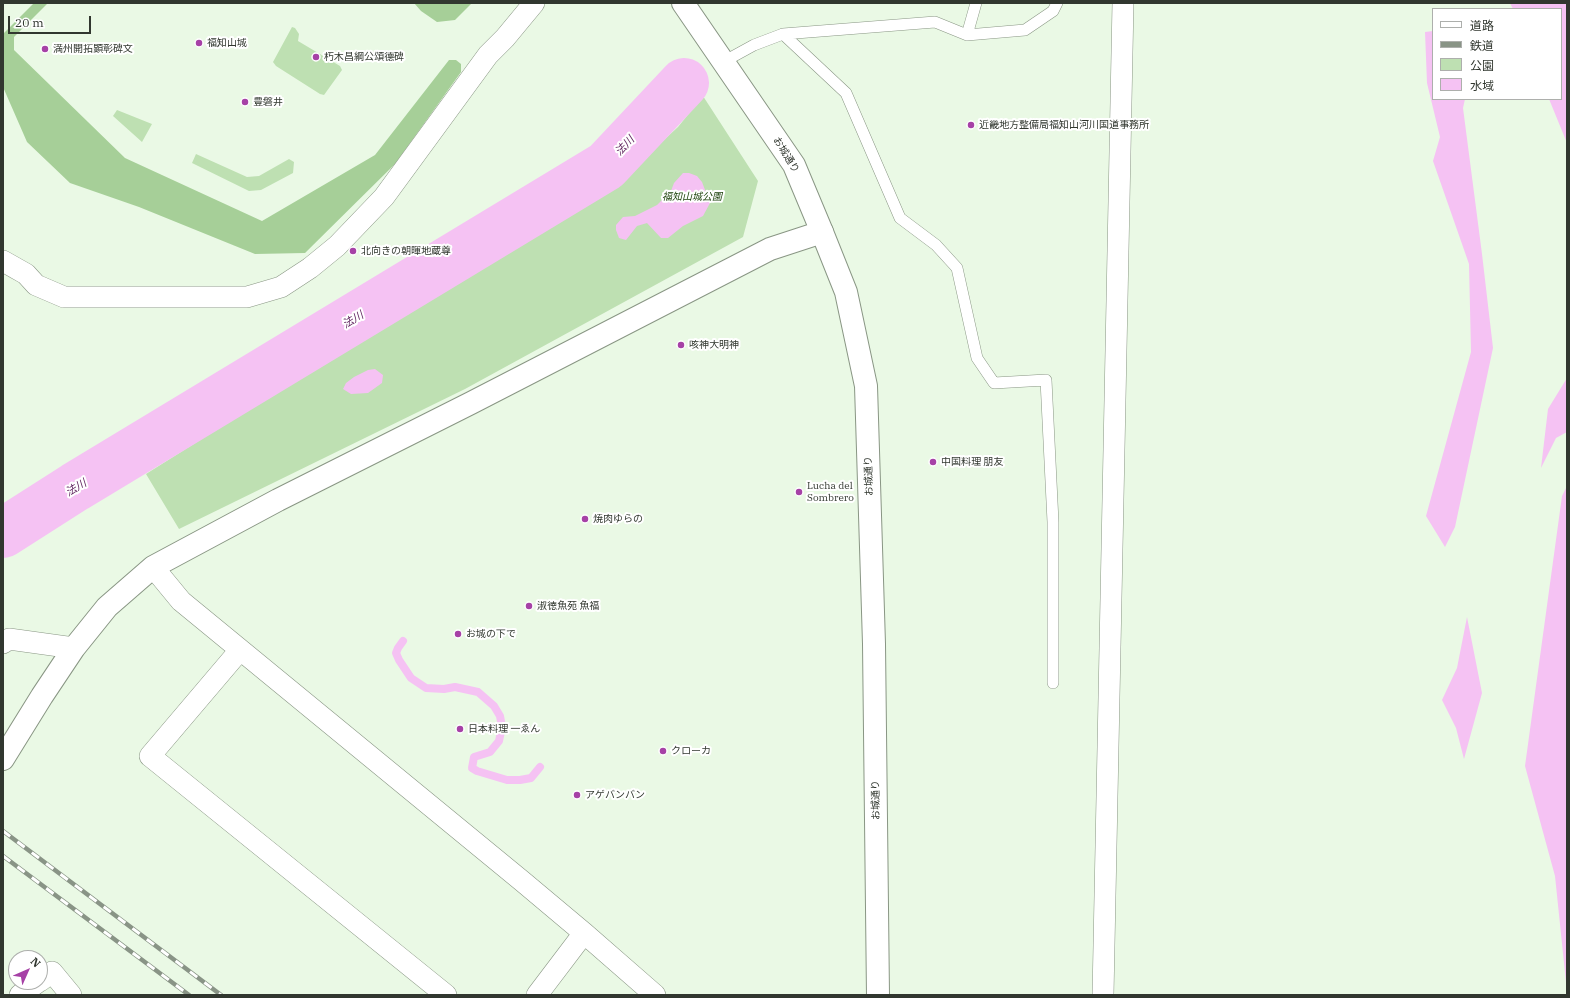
<!DOCTYPE html>
<html>
<head>
<meta charset="utf-8">
<style>
	body { margin:0 }
	#map { position:relative; width:1570px; height:998px; overflow:hidden; background:#eaf9e5; font-family:"IBM Plex Serif","Noto Sans JP",serif }
	canvas { display:block }
	.frame { position:absolute; inset:0; border:4px solid #31372f; pointer-events:none }
	.legend { position:absolute; left:1432px; top:8px; width:130px; height:92px; box-sizing:border-box; background:#fff; border:1px solid #adafac; margin:0; padding:5px 7px; list-style:none; font-size:12px; color:#31372f }
	.legend li { display:flex; align-items:center; gap:8px; height:20px }
	.legend b { width:20px; border:1px solid #adafac }
	.north { position:absolute; left:8px; top:950px; width:40px; height:40px; box-sizing:border-box; background:#fff; border:1px solid #adafac; border-radius:50%; rotate:45deg; font-size:11px; font-weight:700; line-height:16px; text-align:center; color:#31372f }
	.north::after { content:''; display:block; margin:auto; width:14px; height:18px; background:#a641a6; clip-path:polygon(50% 0,100% 100%,50% 72%,0 100%) }
	.scale { position:absolute; left:8px; top:16px; width:83px; height:18px; box-sizing:border-box; border:2px solid #31372f; border-top:0; padding-left:5px; font-size:12px; line-height:14px; white-space:nowrap; color:#31372f; -webkit-text-stroke:3px #fff; paint-order:stroke }
</style>
</head>
<body>
<div id="map">
<canvas width="1570" height="998"></canvas>
<div class="frame"></div>
<ul class="legend">
<li><b style="height:5px;background:#fff"></b>道路</li>
<li><b style="height:5px;background:#899486"></b>鉄道</li>
<li><b style="height:11px;background:#bee0b2"></b>公園</li>
<li><b style="height:11px;background:#f5c2f3"></b>水域</li>
</ul>
<div class="north">N</div>
<div class="scale">20 m</div>
</div>
<script>
const ctx = document.querySelector('canvas').getContext('2d');
ctx.lineJoin = 'round';
function fill(path, color) { ctx.fillStyle = color; ctx.fill(path, 'evenodd'); }
const toPath = rows => new Path2D(rows.map(r => 'M' + r).join(''));
function trace(path, color, width, dash) { ctx.strokeStyle = color; ctx.lineWidth = width; ctx.lineCap = dash ? 'butt' : 'round'; ctx.setLineDash(dash || []); ctx.stroke(path); }
function drawText(font, color, halo, rows, align = 'center') {
  ctx.font = font + ' "IBM Plex Serif","Noto Sans JP",serif'; ctx.lineWidth = 4; ctx.setLineDash([]); ctx.textBaseline = 'middle'; ctx.strokeStyle = halo; ctx.fillStyle = color; for (const [text, x, y, turn = 0] of rows) {
    ctx.save(); ctx.translate(x, y); ctx.rotate((+turn || 0) * Math.PI / 180); ctx.textAlign = isNaN(turn) ? turn : align; if (halo) ctx.strokeText(text, 0, 0); ctx.fillText(text, 0, 0); ctx.restore();
  }
}
fill(toPath([
	[292,27,295,28,299,34,298,41,340,66,342,70,324,95,320,94,276,66,273,62],
	[703,96,758,181,743,237,465,389,179,529,146,474,639,163,678,127],
	[117,110,152,124,142,142,113,116],
	[196,154,247,177,259,176,289,159,294,162,293,173,261,190,249,191,192,163]
]), '#bee0b2');
fill(toPath([
	[34,3,48,3,14,37,14,50,125,158,262,221,375,155,449,60,456,60,461,64,461,72,395,164,305,253,255,254,139,207,70,183,27,142,3,87,3,34],
	[414,3,472,3,455,20,437,22,421,11]
]), '#a6cf98');
fill(toPath([
	[1510,3,1567,3,1567,143,1549,99,1561,99,1561,9,1513,9],
	[1433,31,1433,99,1465,99,1463,108,1482,254,1493,348,1455,527,1445,547,1426,516,1471,352,1469,264,1433,161,1440,137,1427,83,1425,32],
	[683,173,689,173,697,176,702,182,710,203,703,216,683,226,668,238,661,238,647,223,637,226,626,240,619,238,616,230,616,225,623,217,635,216,657,205,671,191,674,183],
	[375,369,383,375,382,383,368,393,351,394,343,389,346,383,354,377,368,370],
	[1567,378,1567,432,1556,438,1541,468,1548,409],
	[1567,486,1567,992,1555,876,1525,766,1562,496],
	[1467,617,1482,693,1464,759,1456,728,1442,700,1457,668]
]), '#f5c2f3');
trace(toPath([
	[403,641,398,648,396,653,399,660,411,678,426,688,444,689,455,687,478,692,494,706,500,716,502,727,499,741,490,752,474,757,472,768,477,771,507,780,520,780,531,778,540,767]
]), '#f5c2f3', 8);
trace(toPath([
	[3,533,75,487,606,166,684,83]
]), '#f5c2f3', 50);
const lane = toPath([
	[783,34,935,22,967,35,1025,30,1053,11,1057,3],
	[967,35,976,3],
	[723,62,754,45,783,34,846,93,900,218,936,245,957,268,977,358,994,383,1046,380,1053,522,1053,683]
]);
const street = toPath([
	[3,261,26,274,36,285,64,297,247,297,281,287,310,268,337,246,384,197,488,55,505,38,534,3],
	[153,567,181,601,522,881,584,933,655,995],
	[3,643,9,639,74,648],
	[240,650,150,756,446,995],
	[40,981,52,972,71,995],
	[20,995,38,982],
	[537,995,584,933],
	[1103,995,1123,3]
]);
const secondary = toPath([
	[3,759,42,696,74,648,107,607,153,567,278,500,471,403,770,249,822,232]
]);
const primary = toPath([
	[683,3,794,165,822,232,846,292,866,386,874,644,878,995]
]);
trace(lane, '#899684', 12);
trace(street, '#899684', 22);
trace(secondary, '#899684', 24);
trace(primary, '#899684', 24);
trace(lane, '#fff', 11);
trace(street, '#fff', 21);
trace(secondary, '#fff', 22);
trace(primary, '#fff', 22);
const rail = toPath([
	[3,831,221,995],
	[3,856,189,995]
]);
trace(rail, '#899486', 4.5);
trace(rail, '#fff', 3, [9]);
for (const [x, y, r, color] of [
	[199,43,4,"#a641a6"],
	[45,49,4,"#a641a6"],
	[316,57,4,"#a641a6"],
	[245,102,4,"#a641a6"],
	[971,125,4,"#a641a6"],
	[353,251,4,"#a641a6"],
	[681,345,4,"#a641a6"],
	[933,462,4,"#a641a6"],
	[799,492,4,"#a641a6"],
	[585,519,4,"#a641a6"],
	[529,606,4,"#a641a6"],
	[458,634,4,"#a641a6"],
	[460,729,4,"#a641a6"],
	[663,751,4,"#a641a6"],
	[577,795,4,"#a641a6"]
]) { const dot = new Path2D(); dot.arc(x, y, r, 0, 2 * Math.PI); ctx.fillStyle = color; ctx.fill(dot); trace(dot, '#fff', 1.5); }
drawText('10px', '#31372f', '#fff', [
	["福知山城",207,43],
	["満州開拓顕彰碑文",53,49],
	["朽木昌綱公頌德碑",324,57],
	["豊磐井",253,102],
	["近畿地方整備局福知山河川国道事務所",979,125],
	["北向きの朝暉地蔵尊",361,251],
	["咳神大明神",689,345],
	["中国料理 朋友",941,462],
	["Lucha del",807,486],
	["Sombrero",807,498],
	["焼肉ゆらの",593,519],
	["淑徳魚苑 魚福",537,606],
	["お城の下で",466,634],
	["日本料理 一ゑん",468,729],
	["クローカ",671,751],
	["アゲバンバン",585,795]
], 'left');
drawText('10px', '#31372f', '#fff', [
	["お城通り",786,155,58],
	["お城通り",869,476,-92],
	["お城通り",876,800,-91]
]);
drawText('italic 10px', '#1d430c', '#fff', [
	["福知山城公園",692,197]
]);
drawText('italic 11px', '#632862', '#fff', [
	["法川",625,146,-47],
	["法川",353,320,-31],
	["法川",76,488,-31]
]);
</script>
</body>
</html>
